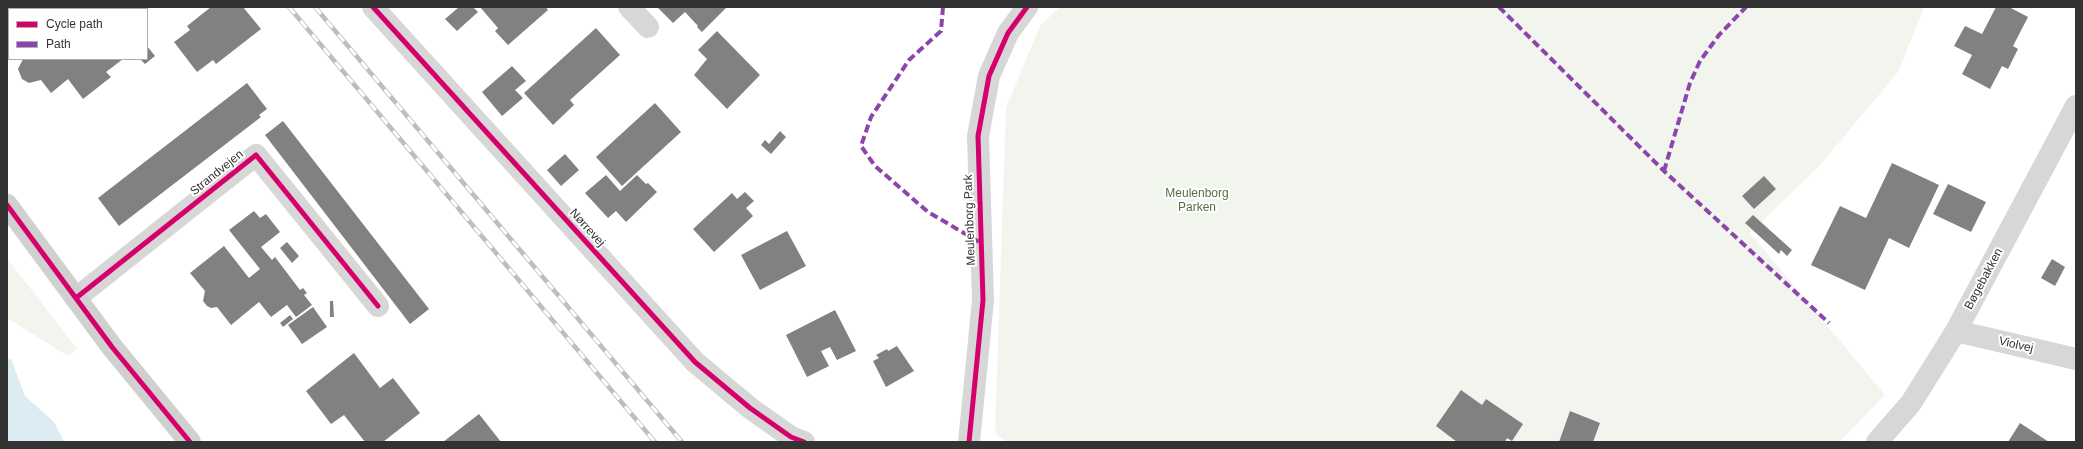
<!DOCTYPE html>
<html>
<head>
<meta charset="utf-8">
<style>
	body { margin:0 }
	#map { position:relative; width:2083px; height:449px; overflow:hidden; background:#fff; font-family:Arial,sans-serif }
	canvas { display:block }
	.frame { position:absolute; inset:0; border:8px solid #333; pointer-events:none }
	.legend { position:absolute; left:8px; top:8px; width:140px; height:52px; box-sizing:border-box; background:#fff; border:1px solid #adadad; margin:0; padding:5px 7px; list-style:none; font-size:12px; color:#333 }
	.legend li { display:flex; align-items:center; gap:8px; height:20px }
	.legend b { width:20px; border:1px solid #adadad }
</style>
</head>
<body>
<div id="map">
<canvas width="2083" height="449"></canvas>
<div class="frame"></div>
<ul class="legend">
<li><b style="height:5px;background:#d6006c"></b>Cycle path</li>
<li><b style="height:5px;background:#8e44ad"></b>Path</li>
</ul>
</div>
<script>
const ctx = document.querySelector('canvas').getContext('2d');
ctx.lineJoin = 'round';
function fill(path, color) { ctx.fillStyle = color; ctx.fill(path, 'evenodd'); }
const toPath = rows => new Path2D(rows.map(r => 'M' + r).join(''));
function trace(path, color, width, dash) { ctx.strokeStyle = color; ctx.lineWidth = width; ctx.lineCap = dash ? 'butt' : 'round'; ctx.setLineDash(dash || []); ctx.stroke(path); }
function drawText(font, color, halo, rows, align = 'center') {
  ctx.font = font + ' Arial,sans-serif'; ctx.lineWidth = 4; ctx.setLineDash([]); ctx.textBaseline = 'middle'; ctx.strokeStyle = halo; ctx.fillStyle = color; for (const [text, x, y, turn = 0] of rows) {
    ctx.save(); ctx.translate(x, y); ctx.rotate((+turn || 0) * Math.PI / 180); ctx.textAlign = isNaN(turn) ? turn : align; if (halo) ctx.strokeText(text, 0, 0); ctx.fillText(text, 0, 0); ctx.restore();
  }
}
fill(toPath([
	[1060,7,1924,7,1898,72,1821,164,1750,233,1885,395,1839,442,1006,442,995,432,1006,108,1040,26],
	[7,258,77,349,68,356,7,318]
]), '#f1f5ed');
fill(toPath([
	[11,359,25,396,54,422,64,442,7,442,7,360]
]), '#ddebf3');
fill(toPath([
	[211,7,243,7,261,29,216,64,213,60,197,72,174,42,190,30,187,26],
	[459,7,473,7,478,12,457,31,445,19],
	[480,7,546,7,548,10,508,45,495,31,498,28],
	[657,7,727,7,702,32,697,27,698,26,685,12,673,23],
	[1996,7,2009,7,2028,17,2013,46,2018,49,2008,69,2002,66,1990,89,1962,74,1972,55,1954,46,1965,26,1982,34],
	[596,28,620,55,570,100,574,105,553,125,524,93],
	[717,31,760,75,727,109,694,75,707,59,698,50],
	[147,46,155,56,145,64,140,59,147,59],
	[23,59,123,59,106,72,111,77,83,99,68,79,51,93,41,80,29,83,22,79,18,69],
	[512,66,526,81,515,90,523,98,502,116,482,92],
	[247,83,267,109,259,115,261,117,119,226,98,198],
	[655,103,681,132,622,186,596,157],
	[283,121,429,309,410,324,265,135],
	[780,131,786,137,771,154,761,145,765,140,769,144],
	[565,154,579,170,561,186,547,170],
	[1892,163,1939,185,1909,248,1889,238,1865,290,1811,265,1840,206,1866,218],
	[606,175,620,191,637,175,646,184,648,183,657,192,626,222,616,211,608,218,585,193],
	[1764,176,1776,189,1754,209,1742,196],
	[1948,184,1986,202,1971,232,1933,214],
	[745,192,754,201,746,208,753,216,714,252,693,229,732,193,737,199],
	[254,211,260,218,266,214,280,232,261,247,272,260,275,257,300,290,303,288,307,293,304,295,312,305,296,317,287,305,271,317,259,302,231,325,217,307,211,308,207,306,203,301,205,291,190,273,224,246,249,278,260,269,229,230],
	[1753,215,1792,250,1787,256,1781,250,1779,254,1745,223],
	[787,231,806,266,760,290,741,255],
	[287,242,299,256,292,263,280,248],
	[2052,259,2065,267,2055,286,2041,278],
	[330,301,333,301,334,317,330,317],
	[313,307,327,327,302,344,288,325],
	[835,310,856,351,837,360,830,347,821,351,829,366,807,377,786,335],
	[290,315,293,319,283,327,280,323],
	[897,346,914,371,886,387,873,361,879,358,876,355,887,349,888,351],
	[354,353,380,388,393,378,420,413,383,442,365,442,344,415,331,424,306,391],
	[1461,390,1482,405,1486,399,1523,424,1512,441,1507,438,1505,442,1457,442,1436,426],
	[1570,411,1600,423,1593,442,1559,442],
	[479,414,501,442,443,442],
	[2020,423,2049,442,2008,442]
]), '#818181');
trace(toPath([
	[373,7,695,362,750,408,791,437,804,442],
	[629,7,648,27],
	[76,298,256,155,378,306],
	[1956,331,2076,359],
	[969,442,983,300,978,136,989,76,1008,33,1027,7],
	[1877,442,1911,403,1956,331,2076,106]
]), '#d7d7d7', 22);
trace(toPath([
	[7,205,112,347,190,442]
]), '#d0d0d0', 22);
const rail = toPath([
	[289,7,655,442],
	[315,7,682,442]
]);
trace(rail, '#bebebe', 4.5);
trace(rail, '#fff', 3, [9]);
trace(toPath([
	[943,7,941,31,909,60,871,117,861,146,875,166,928,212,981,243],
	[1499,7,1664,171,1829,323],
	[1664,171,1690,83,1700,61,1719,35,1746,7]
]), '#8e44ad', 4, [8, 4]);
trace(toPath([
	[373,7,695,362,750,408,791,437,804,442],
	[7,205,112,347,190,442],
	[76,298,256,155,378,306],
	[969,442,983,300,978,136,989,76,1008,33,1027,7]
]), '#d6006c', 5);
drawText('12px', '#333', '#fff', [
	["Strandvejen",217,173,-39],
	["Meulenborg Park",970,220,-92],
	["Nørrevej",587,228,48],
	["Bøgebakken",1984,279,-62],
	["Violvej",2016,345,13]
]);
drawText('12px', '#56703f', '#fff', [
	["Meulenborg",1197,194],
	["Parken",1197,208]
]);
</script>
</body>
</html>
